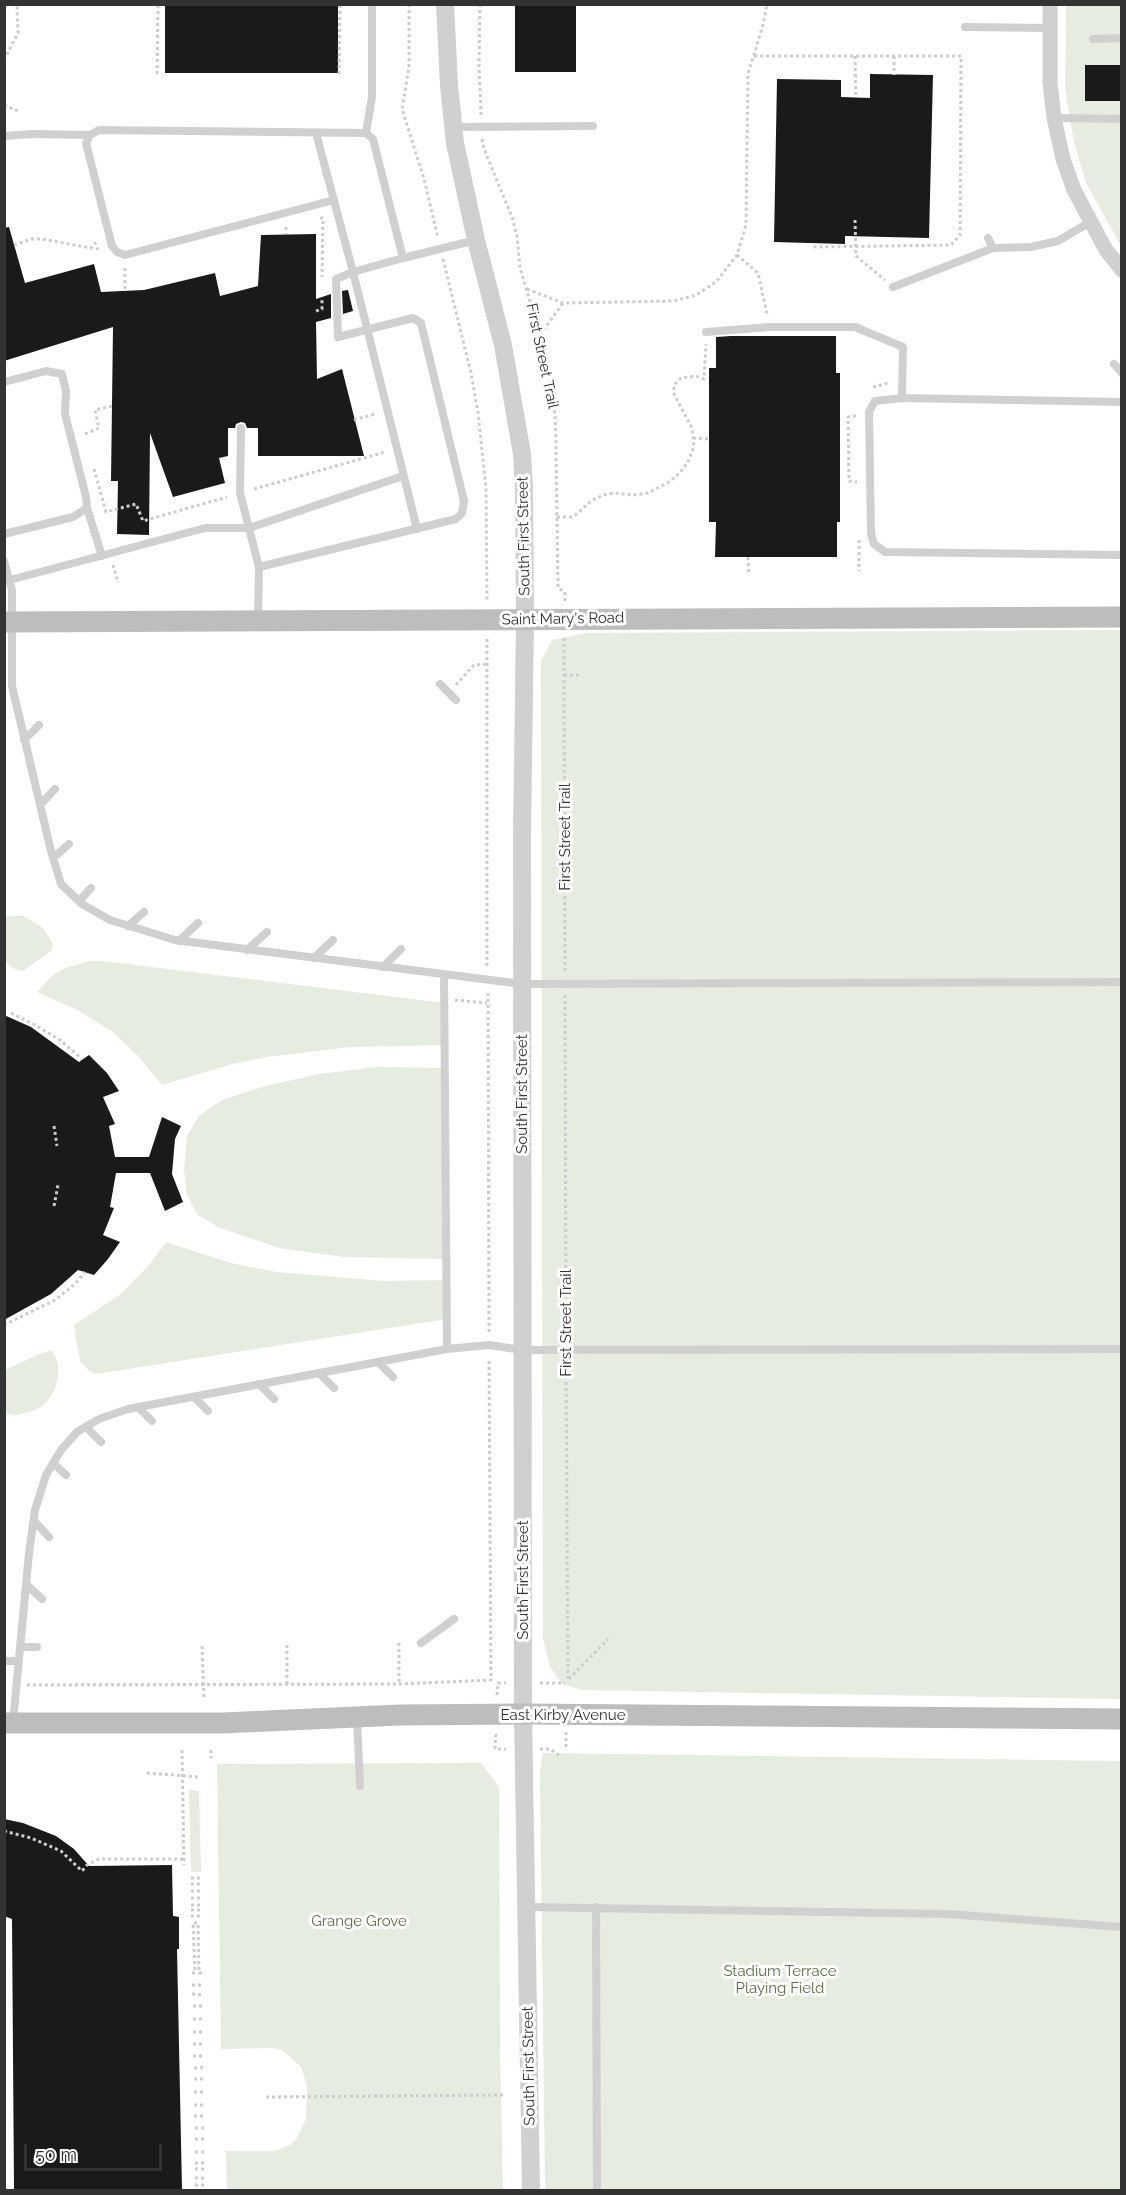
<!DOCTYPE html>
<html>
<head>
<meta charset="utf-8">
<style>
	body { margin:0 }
	#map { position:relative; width:1126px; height:2195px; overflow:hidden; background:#fff; font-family:Raleway,sans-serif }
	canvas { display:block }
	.frame { position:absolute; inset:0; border:6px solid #333; pointer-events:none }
	.scale { position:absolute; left:24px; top:2144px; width:138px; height:27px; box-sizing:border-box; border:3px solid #333; border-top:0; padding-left:8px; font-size:18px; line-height:21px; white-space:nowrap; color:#333; -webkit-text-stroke:4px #fff; paint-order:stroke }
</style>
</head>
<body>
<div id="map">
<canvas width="1126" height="2195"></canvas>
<div class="frame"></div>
<div class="scale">50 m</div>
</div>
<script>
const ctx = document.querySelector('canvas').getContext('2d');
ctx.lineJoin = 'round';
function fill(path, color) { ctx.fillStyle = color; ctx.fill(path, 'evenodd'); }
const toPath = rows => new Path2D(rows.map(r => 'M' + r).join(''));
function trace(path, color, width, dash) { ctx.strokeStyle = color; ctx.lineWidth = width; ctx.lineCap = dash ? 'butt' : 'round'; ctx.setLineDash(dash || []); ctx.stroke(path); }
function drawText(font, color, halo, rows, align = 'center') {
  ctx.font = font + ' Raleway,sans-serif'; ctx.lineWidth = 6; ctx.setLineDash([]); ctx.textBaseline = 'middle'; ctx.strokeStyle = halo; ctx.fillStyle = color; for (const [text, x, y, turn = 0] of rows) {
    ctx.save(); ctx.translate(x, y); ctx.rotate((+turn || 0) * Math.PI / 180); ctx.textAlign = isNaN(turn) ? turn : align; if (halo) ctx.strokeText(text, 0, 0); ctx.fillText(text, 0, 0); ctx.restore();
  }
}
fill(toPath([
	[1066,5,1121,5,1121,246,1086,183,1074,142,1065,88],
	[1121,630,1121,1699,583,1690,562,1684,550,1667,543,1638,541,661,552,640,587,633],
	[13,916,24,916,43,928,53,944,51,951,23,971,14,969,5,961,5,917],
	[90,961,103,961,444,1003,444,1045,350,1047,267,1057,232,1064,162,1085,139,1057,113,1032,79,1011,37,992,53,975,65,968],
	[376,1067,445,1068,446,1259,344,1257,279,1248,218,1227,198,1215,187,1195,184,1170,187,1136,200,1115,222,1100,265,1086,319,1074],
	[166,1242,231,1263,276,1272,383,1281,446,1280,447,1319,96,1374,88,1370,80,1361,74,1325,121,1294,149,1265],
	[52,1350,58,1364,58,1376,55,1389,49,1399,43,1406,33,1411,18,1415,5,1414,5,1370,37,1355],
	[543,1753,1121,1761,1121,2190,545,2190,540,1770],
	[481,1763,499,1787,500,2049,503,2190,227,2190,226,2151,275,2151,290,2145,297,2138,306,2119,307,2086,301,2067,282,2050,273,2048,221,2049,217,1764],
	[189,1790,199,1791,201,1872,191,1872]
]), '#e6ecdf');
fill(toPath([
	[165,4,338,4,338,73,165,73],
	[515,4,576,4,576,72,515,72],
	[1085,65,1122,65,1122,101,1085,101],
	[870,74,933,75,929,238,845,236,845,244,774,242,777,79,841,80,841,97,870,98],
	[9,227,25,283,94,264,101,292,144,290,215,273,220,296,258,286,261,235,316,234,316,299,331,294,331,318,316,322,317,379,342,369,364,456,258,456,258,428,247,428,245,423,241,422,236,424,235,428,228,428,228,456,219,458,225,483,173,497,150,433,149,535,117,534,118,481,111,481,113,327,4,361,4,228],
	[348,290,353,311,343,314,342,291],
	[731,336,836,336,836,373,840,373,840,522,837,522,837,557,715,557,716,522,709,522,709,368,716,368,716,337],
	[4,1015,31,1027,79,1062,89,1055,107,1073,119,1091,103,1097,115,1124,109,1126,115,1157,149,1157,162,1117,181,1126,175,1139,172,1174,183,1202,165,1211,150,1173,116,1173,110,1207,114,1208,103,1235,120,1242,108,1259,94,1275,78,1270,51,1294,4,1320],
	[4,1819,23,1823,56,1836,74,1849,89,1866,172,1865,173,1916,179,1917,179,1949,177,1949,182,2190,14,2190,12,1919,4,1916]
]), '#1a1a1a');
trace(toPath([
	[409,4,409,67,402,109,424,179,438,238],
	[480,4,479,66,481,115],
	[754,56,961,56,960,235,951,245,815,247,815,243],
	[855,56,856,97],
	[894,56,894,75],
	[4,60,18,33,17,4],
	[157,74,158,4],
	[339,74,340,4],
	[4,105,18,111],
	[482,139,484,149,512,217,517,236,520,268,540,335,549,376,555,415,556,443,558,588,565,592,565,601],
	[320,218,323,218,322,277],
	[855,220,856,256,885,280],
	[286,227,286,234],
	[14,245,31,239,42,239,91,248,95,243,98,250],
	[737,255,758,273,767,314],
	[443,259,471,373,478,413,486,488,487,602],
	[125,268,125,291],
	[527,289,563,303,674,301,696,295,716,282,737,255,746,225,748,74,763,25,767,4],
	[316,311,322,309,322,298],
	[540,335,563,303],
	[873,387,888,383,888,382],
	[856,416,848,417,849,481,857,482],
	[354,420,375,414],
	[85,434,99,428,95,410,112,406],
	[693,438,709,439],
	[94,469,106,512,136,504,143,521,227,497],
	[254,489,382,453,383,449],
	[557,517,571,517,577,514,591,501,603,495,613,493,633,495,648,493,669,482,680,473,689,460,694,446,692,428,674,394,674,385,681,378,696,376,704,379,706,344],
	[859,540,859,571],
	[748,557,749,575],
	[113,565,118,583],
	[564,638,565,973],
	[487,639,487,968],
	[564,675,580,675],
	[456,685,474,665,487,664],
	[488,993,489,1334],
	[565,995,566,1339],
	[455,1000,487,1003],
	[11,1013,35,1025,60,1040,82,1059],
	[54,1126,57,1146],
	[54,1206,58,1185],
	[4,1325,55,1300,75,1284,85,1272],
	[566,1364,568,1680],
	[399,1643,399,1684],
	[287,1645,287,1684],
	[202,1646,204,1700],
	[569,1679,608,1639],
	[540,1683,565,1683],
	[27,1685,399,1684,491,1680,489,1359],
	[497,1695,498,1683,506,1683],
	[566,1732,566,1748],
	[496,1734,495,1749,506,1749],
	[540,1749,550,1749,559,1755],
	[182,1750,184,1865],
	[211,1750,211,1758],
	[147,1773,199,1777],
	[4,1831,31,1838,61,1851,82,1871,87,1865,99,1859,183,1859],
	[191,1878,201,1878],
	[191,1884,201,1884],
	[191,1891,201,1891],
	[191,1898,201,1898],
	[191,1905,201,1905],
	[191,1910,201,1910],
	[191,1916,201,1916],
	[192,1973,195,1973,193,1923,198,1923,199,1973,202,1973],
	[192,1985,203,1985],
	[192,1994,203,1995],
	[193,2006,203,2006],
	[193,2019,203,2019],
	[193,2032,203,2032],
	[193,2044,203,2044],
	[193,2056,204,2056],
	[194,2068,204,2067],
	[194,2079,204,2079],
	[194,2092,204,2092],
	[266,2097,506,2095],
	[194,2105,204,2105],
	[194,2116,204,2116],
	[195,2128,205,2128],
	[195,2139,205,2139],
	[195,2152,205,2152],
	[195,2163,205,2163],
	[195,2169,205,2169],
	[195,2178,205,2178],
	[195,2185,205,2185]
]), '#cdcdcd', 3, [3, 3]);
trace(toPath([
	[965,27,1050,28],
	[1093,39,1122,38],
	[1054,118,1122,119],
	[454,127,593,126],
	[316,133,353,272,417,529],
	[366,133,372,97,372,4],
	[4,136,32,134,90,135],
	[334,200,125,255,117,252,112,246,86,143,90,135,99,130,366,133,373,139,403,258],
	[988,238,993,248],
	[893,287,993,248,1031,247,1058,241,1090,222],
	[706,332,770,327,855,327,903,347,902,398,875,401,869,412,871,534,874,544,885,552,1122,555],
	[1114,364,1122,373],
	[4,382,46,371,62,374,66,391,65,414,86,497,87,508,73,517,4,534],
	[902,398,1122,402],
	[241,428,240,493,259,567,258,619],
	[87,508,102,556],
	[4,561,12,590,12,686,51,851,61,884,82,904,110,920,175,940,522,984,1122,982],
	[259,567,456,519,462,513,464,501,421,323,413,318,338,337,336,279,353,272,403,258,476,240],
	[10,580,205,528,249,528,403,476],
	[440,684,456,700],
	[24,740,39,725],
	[40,805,55,789],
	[53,858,69,844],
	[79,901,91,888],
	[128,926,144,912],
	[179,941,198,923],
	[247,950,267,932],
	[314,958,333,940],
	[383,967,401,949],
	[444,974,447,1349],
	[378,1362,393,1377],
	[319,1373,334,1388],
	[259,1384,274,1399],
	[194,1397,208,1411],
	[138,1407,152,1421],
	[86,1427,101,1442],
	[53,1463,66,1475],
	[34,1521,49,1537],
	[26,1584,42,1599],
	[421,1643,454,1619],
	[20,1647,37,1647],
	[4,1661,19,1661],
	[357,1718,360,1786],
	[13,1722,29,1553,35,1510,46,1475,61,1450,77,1432,99,1419,128,1409,447,1349,489,1345,522,1350,1122,1349],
	[526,1907,948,1914,1122,1927],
	[596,1907,597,2190]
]), '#d0d0d0', 8);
trace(toPath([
	[1050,4,1050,83,1054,118,1063,159,1074,190,1106,250,1122,270]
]), '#d0d0d0', 15);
trace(toPath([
	[445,4,449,85,455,143,476,240,503,345,522,454,524,488,525,620,522,835,523,1714,531,2190]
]), '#d0d0d0', 18);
trace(toPath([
	[4,622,1122,617],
	[4,1723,223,1723,400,1715,523,1714,1122,1719]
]), '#bdbdbd', 21);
drawText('15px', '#333', '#fff', [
	["First Street Trail",542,356,78],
	["South First Street",524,536,-91],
	["Saint Mary's Road",563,619,-1],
	["First Street Trail",565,837,-90],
	["South First Street",522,1094,-90],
	["First Street Trail",566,1323,-90],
	["South First Street",523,1580,-90],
	["East Kirby Avenue",563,1715],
	["South First Street",529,2066,-91]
]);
drawText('15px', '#56703f', '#fff', [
	["Grange Grove",359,1921],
	["Stadium Terrace",780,1971],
	["Playing Field",780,1988]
]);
</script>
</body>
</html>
